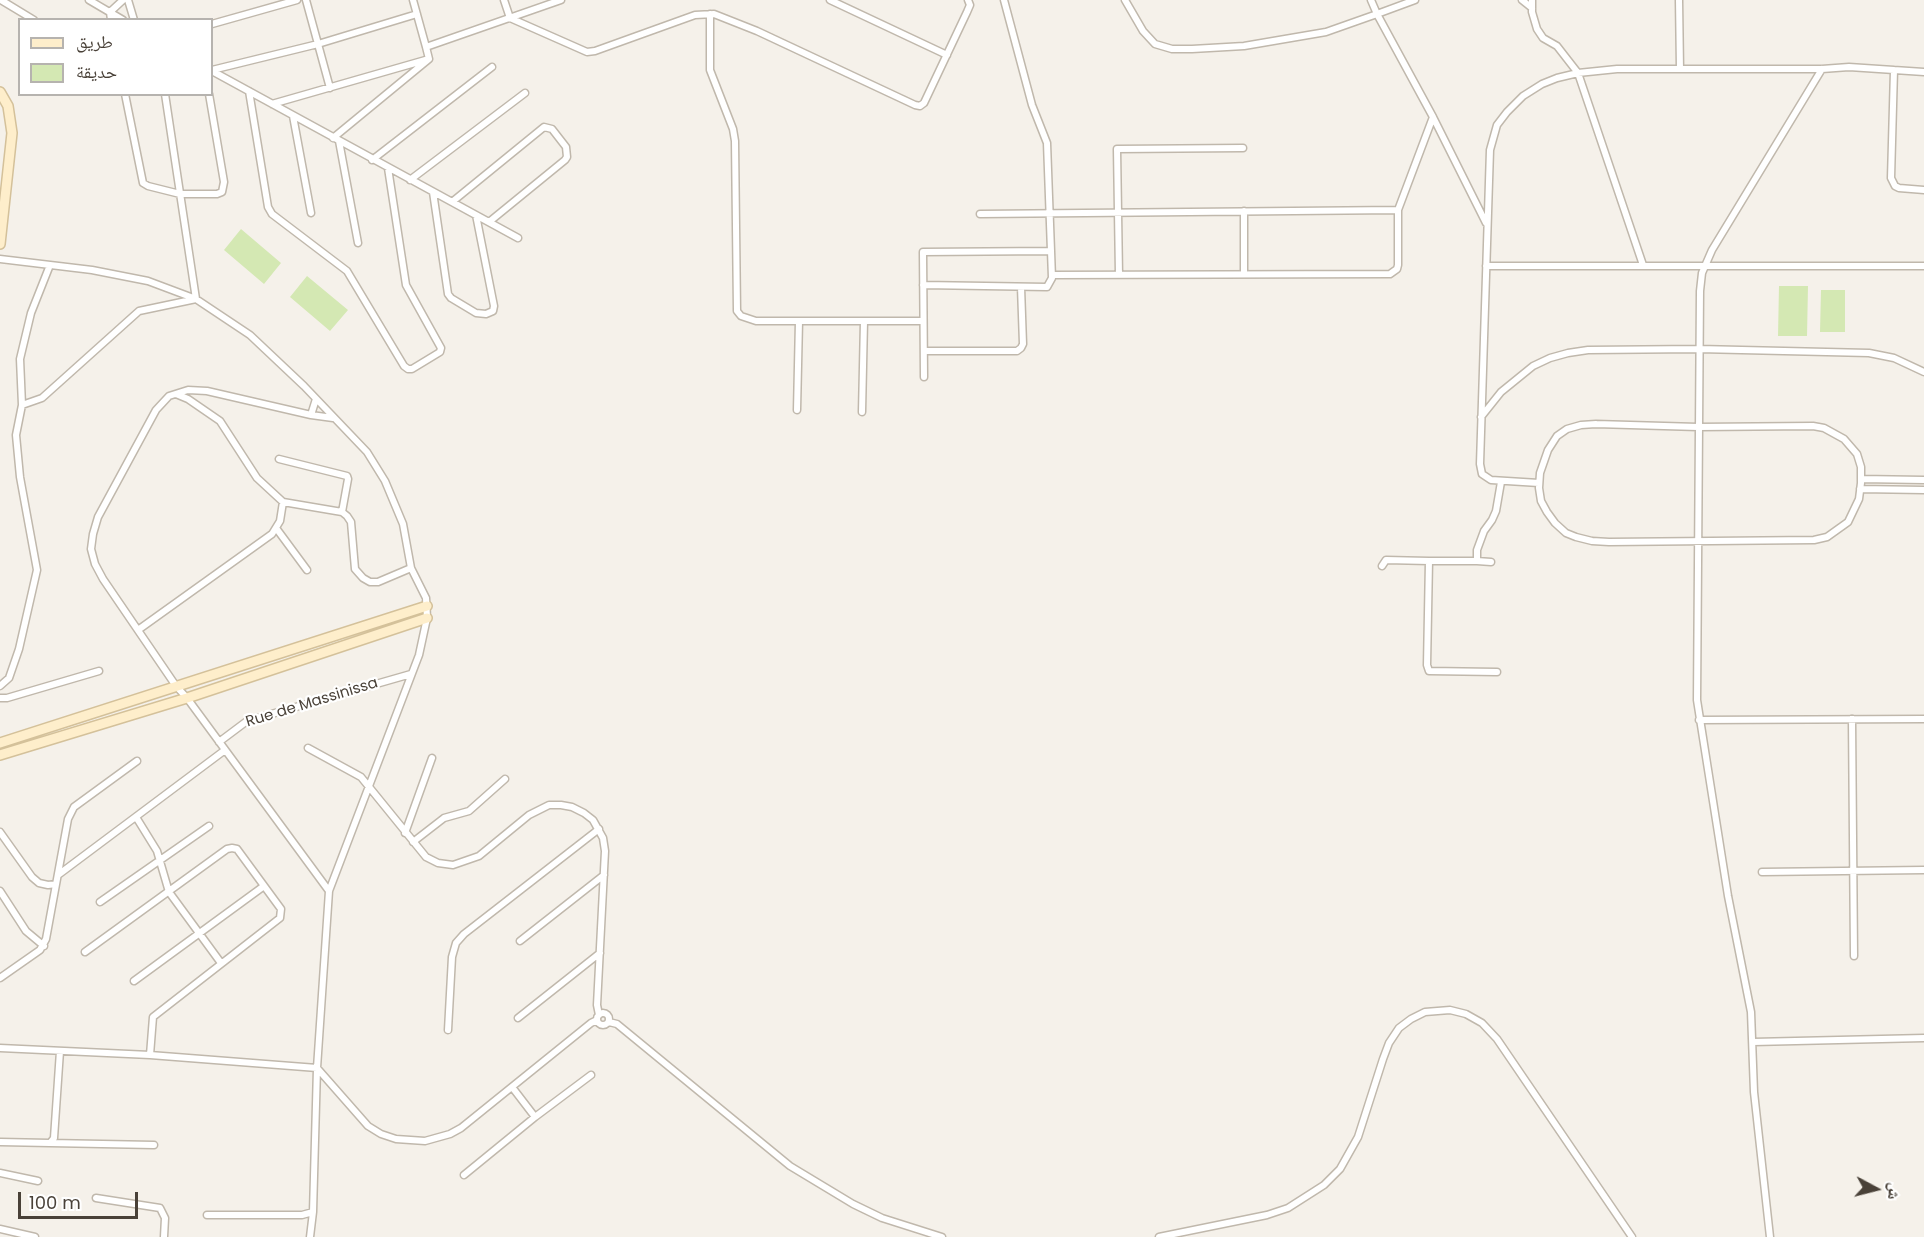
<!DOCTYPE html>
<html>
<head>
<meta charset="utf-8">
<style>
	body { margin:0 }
	#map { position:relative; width:1924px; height:1237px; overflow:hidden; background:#f5f1ea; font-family:Poppins,"Noto Naskh Arabic",sans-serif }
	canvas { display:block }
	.legend { position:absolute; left:18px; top:18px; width:195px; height:78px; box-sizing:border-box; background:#fff; border:2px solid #b6b3af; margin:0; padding:8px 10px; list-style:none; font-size:18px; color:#494138 }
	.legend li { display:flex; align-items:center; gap:12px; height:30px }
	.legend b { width:30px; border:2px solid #b6b3af }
	.north { position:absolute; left:1846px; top:1159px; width:60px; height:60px; -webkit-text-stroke:4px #fff; paint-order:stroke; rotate:97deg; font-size:16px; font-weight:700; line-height:24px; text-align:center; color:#494138 }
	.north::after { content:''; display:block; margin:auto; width:21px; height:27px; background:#494138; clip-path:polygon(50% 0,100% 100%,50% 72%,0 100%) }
	.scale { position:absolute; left:18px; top:1192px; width:120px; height:27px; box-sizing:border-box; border:3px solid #494138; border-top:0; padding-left:8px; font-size:18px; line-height:21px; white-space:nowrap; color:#494138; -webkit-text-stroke:4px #fff; paint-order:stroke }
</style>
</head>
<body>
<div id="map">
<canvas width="1924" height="1237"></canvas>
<ul class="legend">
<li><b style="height:8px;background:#feeecb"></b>طريق</li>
<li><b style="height:16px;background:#d4e8b3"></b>حديقة</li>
</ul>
<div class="north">ش</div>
<div class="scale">100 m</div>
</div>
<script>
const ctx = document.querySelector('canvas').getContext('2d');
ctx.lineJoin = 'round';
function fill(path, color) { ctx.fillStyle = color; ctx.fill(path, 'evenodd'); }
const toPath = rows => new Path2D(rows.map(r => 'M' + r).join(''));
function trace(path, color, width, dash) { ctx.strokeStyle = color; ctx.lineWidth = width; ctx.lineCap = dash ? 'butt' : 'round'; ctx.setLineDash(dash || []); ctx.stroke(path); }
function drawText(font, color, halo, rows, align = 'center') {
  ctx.font = font + ' Poppins,sans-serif'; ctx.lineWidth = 4.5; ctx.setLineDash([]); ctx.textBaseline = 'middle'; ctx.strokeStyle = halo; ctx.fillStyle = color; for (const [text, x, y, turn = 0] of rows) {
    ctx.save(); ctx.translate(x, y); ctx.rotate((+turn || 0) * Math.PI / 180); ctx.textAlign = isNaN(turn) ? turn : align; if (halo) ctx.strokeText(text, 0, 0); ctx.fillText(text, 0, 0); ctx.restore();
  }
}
fill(toPath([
	[241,229,281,263,264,284,224,250],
	[307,276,348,310,330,331,290,297],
	[1779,286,1808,286,1807,336,1778,336],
	[1821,290,1845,290,1845,332,1820,332]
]), '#d4e8b3');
const street = toPath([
	[1,0,34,20],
	[89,0,123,20],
	[128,0,134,20],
	[306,0,330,88],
	[413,0,426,47,561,0],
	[504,0,510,18,587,52,595,51,695,15,714,14,757,31,915,105,920,106,924,103,967,12,970,5,968,0],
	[830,0,947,55],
	[1125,0,1143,31,1155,44,1172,49,1192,49,1244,46,1326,32,1377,14,1371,0],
	[1415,0,1377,14,1433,117,1486,223],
	[1522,0,1532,8],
	[1532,0,1532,12,1537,29,1543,38,1557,46,1578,73,1643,265],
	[1679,0,1680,69],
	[710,14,710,70,733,129,735,141,737,311,741,316,756,321,923,321],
	[111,20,110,12,123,0],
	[212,24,297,0],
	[212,70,318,44,417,14],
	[1894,70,1891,178,1895,186,1899,188,1924,190],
	[212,71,518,238],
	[249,91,268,207,272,214,347,271,404,366,408,369,412,369,440,352,441,348,406,285,388,168],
	[125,94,143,183,148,186,180,194,217,194,222,192,224,182,209,94],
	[272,104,429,59],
	[293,116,311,213],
	[333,138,429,59,426,47],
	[339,141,358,243],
	[372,160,492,67],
	[410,180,525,93],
	[433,192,448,294,451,298,476,313,486,314,493,311,494,306,476,215],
	[452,202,544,127,552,129,566,147,567,157,565,160,489,222],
	[1398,210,1433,117],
	[1244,211,1244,274],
	[980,214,1398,210,1398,265,1397,269,1390,274,1052,275],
	[0,259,92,270,148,281,196,299,250,335,304,386,367,452,385,481,403,524,411,568,426,598,427,618,419,655,329,891,317,1068,313,1212,302,1215,207,1215],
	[1486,266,1924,266],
	[1119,275,1117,149,1243,148],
	[923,285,1047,287,1052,278,1047,143,1032,105,1004,0],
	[924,351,1017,351,1021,348,1023,344,1021,287],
	[924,377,923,252,1050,251],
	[176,394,188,399,220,421,257,478,283,502,342,512,347,516,351,522,355,569,363,578,370,582,378,582,411,568],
	[22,405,42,398,139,311,196,299,165,94],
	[797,410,799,321],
	[862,412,864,321],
	[311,415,316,399],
	[1481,417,1501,392,1533,366,1550,358,1568,353,1588,350,1699,349,1869,353,1894,358,1924,372],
	[1596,424,1698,427,1813,426,1824,428,1844,439,1857,454,1861,467,1861,483,1859,499,1848,522,1827,537,1814,540,1609,542,1592,541,1576,537,1566,533,1555,523,1547,512,1541,501,1539,488,1540,473,1548,450,1557,436,1567,429,1581,425,1596,424],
	[279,459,347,476,348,479,342,512],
	[1861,479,1924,480],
	[1539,483,1491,480,1482,474,1480,464,1490,150,1497,125,1507,112,1523,96,1542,84,1557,78,1578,73,1617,69,1822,69,1849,67,1924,72],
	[1860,489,1924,490],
	[276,528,307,570],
	[1477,561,1491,562],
	[1382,566,1386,560,1429,561],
	[138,630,272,534,280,521,283,502],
	[1497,672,1429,671,1427,665,1429,561,1477,561,1477,550,1484,531,1492,520,1496,511,1501,482],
	[0,686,9,678,19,649,37,570,20,477,16,435,22,405,20,359,31,313,50,265],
	[0,698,7,698,99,671],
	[1852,719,1854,956],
	[1699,720,1924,719],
	[219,742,247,721,411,674],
	[308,748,361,777,426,857,438,863,453,865,479,856,529,815,549,805,561,805,572,807,584,813,593,820,603,838,605,851,597,1005,599,1015],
	[136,817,157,851,169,892,221,963],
	[0,832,32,877,39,883,48,885,56,884],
	[405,833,432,758],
	[413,842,444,818,469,811,505,779],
	[1762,872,1924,870],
	[58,875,225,750],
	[0,891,26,931,44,946],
	[329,891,187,698,176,686,103,579,95,564,91,549,93,534,98,517,156,410,169,396,188,390,207,391,311,415,333,418],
	[100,902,209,826],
	[520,941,604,875],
	[85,952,227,849,232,848,237,849,281,909,280,918,153,1017,150,1055],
	[0,978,40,950,46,939,68,819,74,807,137,761],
	[134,981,264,886],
	'597 1019a6 6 0 1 1 12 0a6 6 0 1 1-12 0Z',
	[518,1018,600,953],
	[609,1022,617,1024,790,1166,853,1204,882,1218,942,1237],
	[448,1030,452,957,456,943,464,934,599,829],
	[1753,1042,1924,1038],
	[0,1048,150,1055,317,1068,368,1126,381,1134,396,1139,425,1141,450,1134,461,1128,591,1023,597,1020],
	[512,1087,535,1117],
	[0,1142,50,1143,54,1138,60,1051],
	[50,1143,154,1145],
	[0,1173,38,1181],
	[464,1175,535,1117,591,1075],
	[96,1198,160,1208,165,1218,164,1237],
	[0,1229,35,1237],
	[310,1237,313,1212],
	[1159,1237,1267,1215,1288,1208,1324,1185,1340,1169,1358,1137,1383,1059,1389,1043,1399,1028,1411,1019,1425,1012,1450,1010,1466,1014,1482,1023,1497,1039,1632,1237],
	[1770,1237,1754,1092,1751,1012,1728,896,1697,700,1700,291,1702,273,1712,250,1822,69]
]);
const secondary = toPath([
	[0,92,8,106,12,133,0,244],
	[0,743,427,606],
	[0,755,187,698,427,618]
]);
trace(street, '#c0b8ac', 9);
trace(secondary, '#d4c19a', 12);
trace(street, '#fff', 6);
trace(secondary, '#feeecb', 9);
drawText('15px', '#494138', '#fff', [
	["Rue de Massinissa",312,703,-17]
]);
</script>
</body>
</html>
